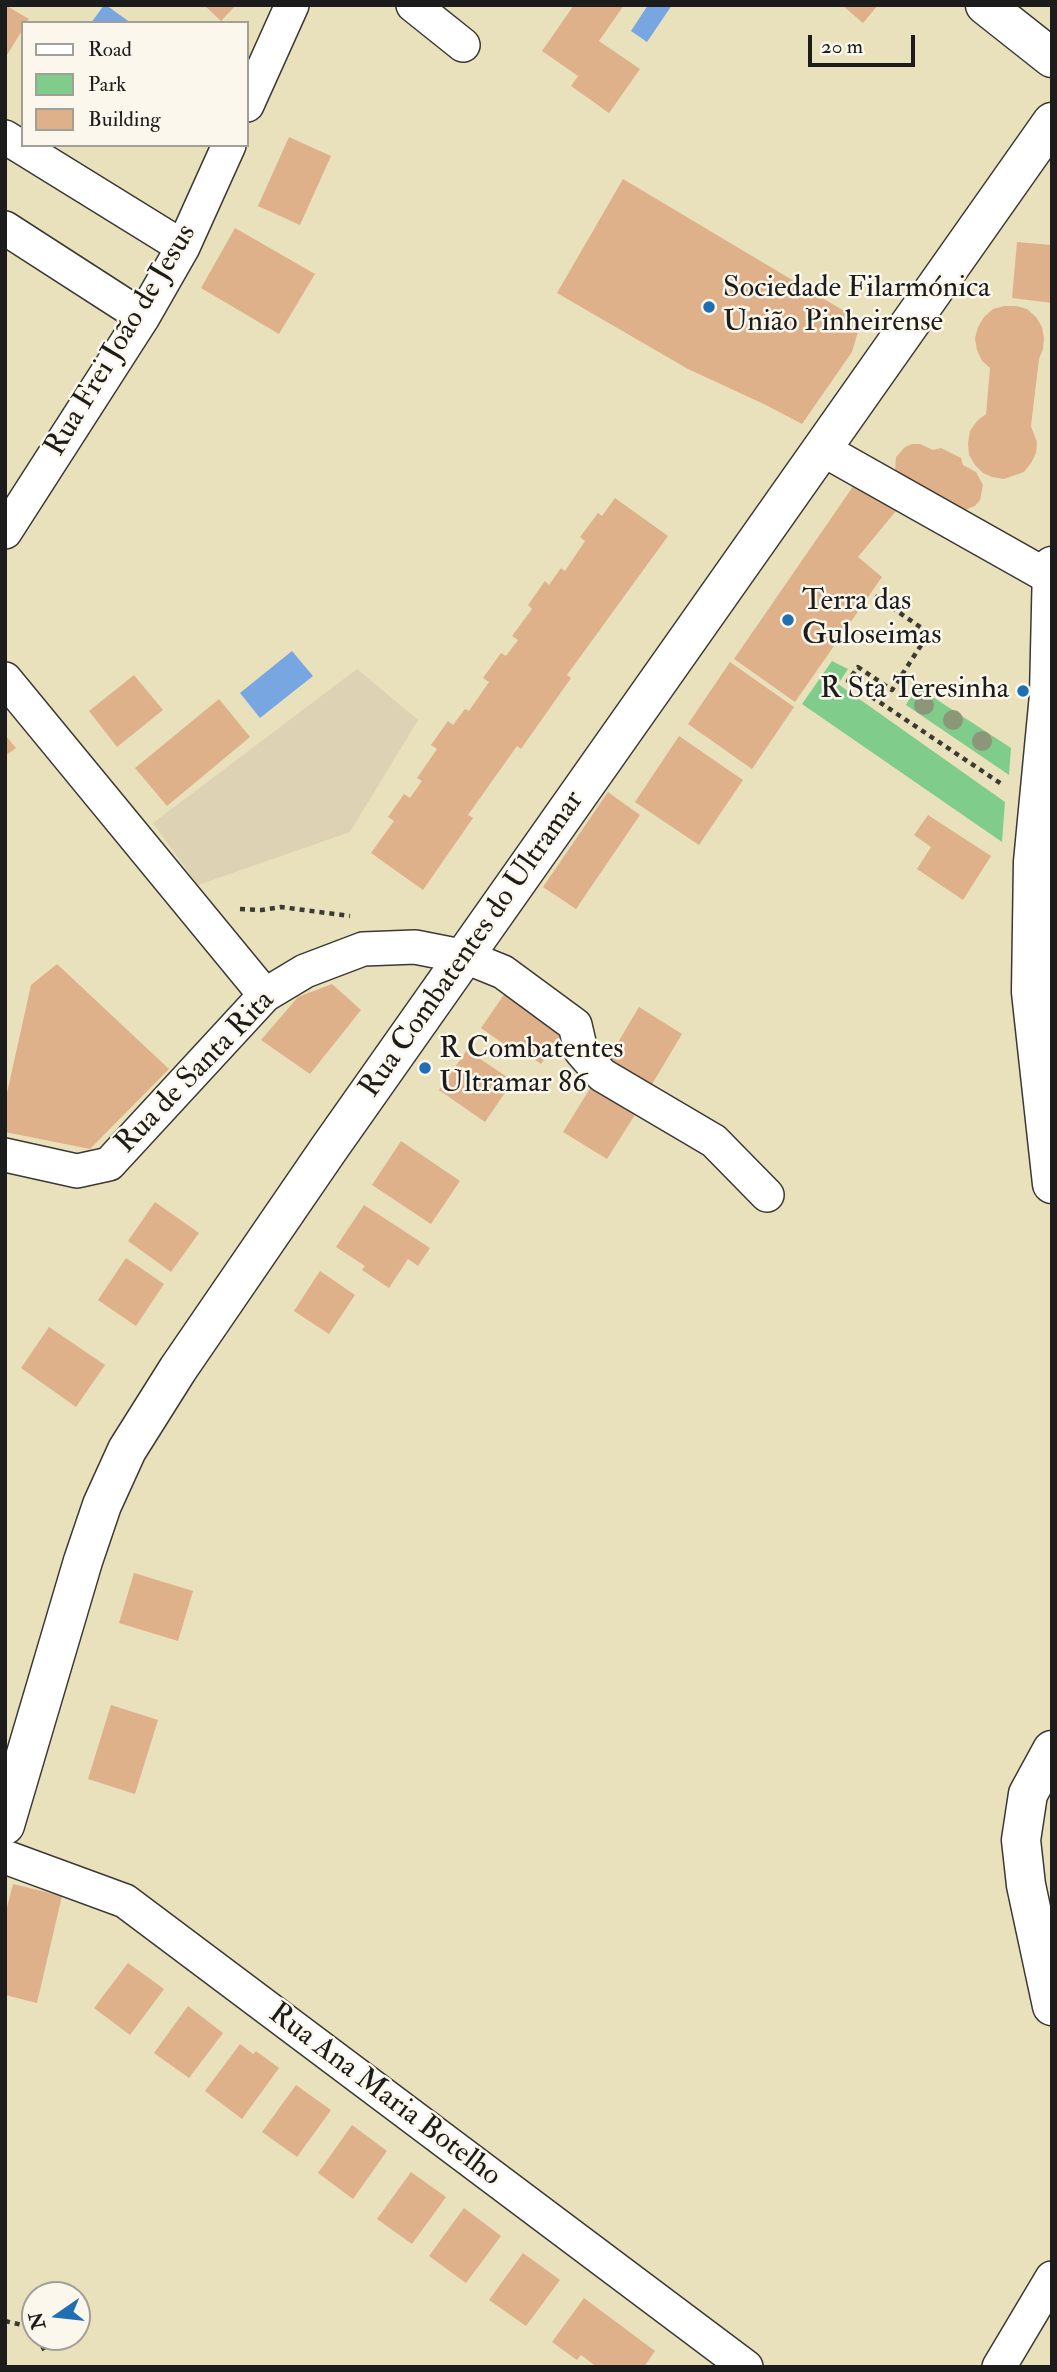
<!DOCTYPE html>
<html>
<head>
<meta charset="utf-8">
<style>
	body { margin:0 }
	#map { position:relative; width:1057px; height:2372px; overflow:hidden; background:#e9e0bc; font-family:"IM FELL Double Pica",serif }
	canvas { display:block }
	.frame { position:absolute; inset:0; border:7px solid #1c1c1c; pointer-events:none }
	.legend { position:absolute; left:21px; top:21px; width:228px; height:126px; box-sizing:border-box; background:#fbf7ec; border:2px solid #a29f99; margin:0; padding:9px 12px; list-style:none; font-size:21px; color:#1c1c1c }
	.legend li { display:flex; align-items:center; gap:14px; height:35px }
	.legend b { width:35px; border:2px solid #a29f99 }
	.north { position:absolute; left:21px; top:2281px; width:70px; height:70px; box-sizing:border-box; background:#fbf7ec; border:2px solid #a29f99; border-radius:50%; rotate:256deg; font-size:19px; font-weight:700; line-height:28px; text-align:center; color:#1c1c1c }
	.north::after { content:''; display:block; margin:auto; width:24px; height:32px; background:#1f6fb2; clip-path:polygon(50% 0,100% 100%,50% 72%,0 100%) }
	.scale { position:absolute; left:808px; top:35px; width:107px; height:32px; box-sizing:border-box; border:4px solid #1c1c1c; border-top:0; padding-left:9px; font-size:21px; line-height:24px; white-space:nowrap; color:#1c1c1c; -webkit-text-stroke:5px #fbf7ec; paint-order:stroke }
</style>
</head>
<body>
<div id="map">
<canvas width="1057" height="2372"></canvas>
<div class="frame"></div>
<ul class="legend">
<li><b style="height:9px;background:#fff"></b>Road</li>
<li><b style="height:19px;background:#80cc8b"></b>Park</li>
<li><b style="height:19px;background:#dfb18a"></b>Building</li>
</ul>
<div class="north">N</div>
<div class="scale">20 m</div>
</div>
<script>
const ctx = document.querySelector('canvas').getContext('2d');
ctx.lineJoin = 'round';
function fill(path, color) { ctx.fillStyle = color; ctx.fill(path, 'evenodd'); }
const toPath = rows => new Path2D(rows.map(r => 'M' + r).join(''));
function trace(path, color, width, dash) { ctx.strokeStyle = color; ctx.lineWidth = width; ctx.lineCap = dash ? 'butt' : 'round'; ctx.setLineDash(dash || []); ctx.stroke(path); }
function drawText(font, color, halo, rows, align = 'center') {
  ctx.font = font + ' "IM FELL Double Pica",serif'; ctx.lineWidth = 5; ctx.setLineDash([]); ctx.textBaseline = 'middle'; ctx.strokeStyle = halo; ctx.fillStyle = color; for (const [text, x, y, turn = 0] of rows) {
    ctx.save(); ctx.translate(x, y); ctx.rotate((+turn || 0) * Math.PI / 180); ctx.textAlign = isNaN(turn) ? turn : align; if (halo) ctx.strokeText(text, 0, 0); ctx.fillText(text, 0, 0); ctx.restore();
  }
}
fill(toPath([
	[357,669,418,720,350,832,198,885,153,823]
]), '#ded2b4');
fill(toPath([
	[832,661,848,669,838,684,1005,802,1002,842,802,704],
	[916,686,1011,748,1009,775,906,705]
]), '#80cc8b');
fill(toPath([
	[104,5,106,5,131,23,91,23],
	[648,5,672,5,647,42,631,31],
	[292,651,313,676,260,718,240,693]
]), '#78a6e1');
fill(toPath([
	[5,5,29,19,26,23,23,23,23,29,5,58],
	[204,5,236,5,221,21],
	[574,5,624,5,599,41,640,69,609,113,571,86,578,76,542,51],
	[842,5,878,5,863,23],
	[289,137,331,156,300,225,258,206],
	[623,179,861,321,852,352,802,424,766,405,688,369,557,293],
	[235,228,315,274,279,334,201,288],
	[1017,242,1052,245,1052,303,1012,298],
	[1004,306,1016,306,1027,309,1036,317,1042,327,1044,338,1043,349,1039,359,1031,426,1037,442,1036,453,1031,463,1024,472,1004,479,992,477,983,473,975,465,969,455,968,443,970,431,977,421,986,414,990,368,982,361,977,350,975,338,978,327,984,317,993,309],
	[912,444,920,444,933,450,941,448,961,458,963,465,976,472,983,485,980,500,975,506,960,512,895,472,896,457,905,447],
	[854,485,896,511,858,557,882,577,795,702,734,659],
	[615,498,668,536,567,675,571,678,521,749,517,746,468,815,473,818,423,890,371,853,394,821,388,817,404,794,410,798,422,781,417,778,437,749,431,745,448,721,453,725,465,709,469,711,489,682,483,678,501,653,506,656,518,640,512,636,532,609,528,605,545,581,549,585,561,568,565,571,585,541,580,537,598,513,602,516],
	[730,662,794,707,752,769,688,724],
	[134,675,163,710,117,747,89,711],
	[219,699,250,737,167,806,135,768],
	[5,735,16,748,5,756],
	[679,736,743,780,699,845,635,802],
	[608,792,640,815,576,909,543,887],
	[928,815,991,856,963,900,917,869,931,847,914,835],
	[57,964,169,1069,90,1149,5,1132,5,1102,31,985],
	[332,984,361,1010,310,1074,261,1040,298,997],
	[510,986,567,1026,541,1064,521,1050,518,1054,481,1028],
	[639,1007,682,1034,651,1086,608,1059],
	[467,1050,513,1081,485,1122,439,1090],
	[594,1082,638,1110,607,1159,563,1132],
	[401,1141,460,1181,431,1224,372,1185],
	[155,1202,199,1233,171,1272,128,1241],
	[364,1205,430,1248,418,1266,408,1259,389,1288,362,1270,365,1266,336,1247],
	[126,1258,164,1284,136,1326,98,1300],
	[320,1271,355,1295,329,1334,294,1311],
	[49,1327,105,1365,76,1407,21,1368],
	[134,1573,193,1591,178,1641,119,1623],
	[111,1705,158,1720,135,1794,88,1779],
	[13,1884,62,1896,37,2003,5,1995,5,1915],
	[128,1963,164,1989,130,2035,94,2008],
	[188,2006,223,2033,189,2078,154,2053],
	[240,2044,253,2054,256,2051,279,2068,242,2119,205,2091],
	[296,2085,331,2110,297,2157,262,2132],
	[352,2125,387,2151,353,2199,318,2173],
	[411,2172,446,2197,412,2244,377,2219],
	[464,2208,501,2236,466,2283,429,2256],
	[523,2253,560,2280,526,2326,489,2300],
	[584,2298,655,2351,644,2367,597,2367,581,2355,577,2360,552,2342]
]), '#dfb18a');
const street = toPath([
	[413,5,463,45],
	[247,105,292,5],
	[5,137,183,247],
	[5,228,143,317],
	[822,449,1051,578],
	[5,532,143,317,183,247,229,145],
	[5,679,265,995],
	[5,1155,77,1171,109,1164,265,995,305,971,363,949,415,947,466,957,503,972,575,1025,581,1051,602,1075,714,1141,767,1195],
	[5,1857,125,1901,746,2367],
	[999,2367,1052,2278]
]);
const secondary = toPath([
	[985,5,1052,58],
	[1052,566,1049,695,1033,862,1031,992,1052,1184],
	[1052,1750,1028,1794,1021,1840,1026,1885,1052,2006]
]);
const primary = toPath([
	[5,1825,83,1561,102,1505,127,1450,178,1369,328,1150,1052,122]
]);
trace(street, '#3b3934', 36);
trace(secondary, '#3b3934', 41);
trace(primary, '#3b3934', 41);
trace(toPath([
	[875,596,929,633,892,690,858,667,848,681,1003,785],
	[240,909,262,910,281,907,350,916],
	[5,2321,31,2327,35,2334],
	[37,2337,45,2351]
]), '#3b3934', 4.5, [5, 5]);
trace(street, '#fff', 33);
trace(secondary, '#fff', 38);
trace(primary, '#fff', 38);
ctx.fillStyle = '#8c9679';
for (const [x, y] of [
	[924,705],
	[953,720],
	[982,741]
]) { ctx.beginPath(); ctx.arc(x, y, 10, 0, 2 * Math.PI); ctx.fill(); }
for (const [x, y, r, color] of [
	[709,307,7,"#1f6fb2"],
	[788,620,7,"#1f6fb2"],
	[1023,691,7,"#1f6fb2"],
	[425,1068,7,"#1f6fb2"]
]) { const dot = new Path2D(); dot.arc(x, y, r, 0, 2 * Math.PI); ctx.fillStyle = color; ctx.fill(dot); trace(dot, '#fbf7ec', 2.5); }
drawText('30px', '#1c1c1c', '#fbf7ec', [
	["Sociedade Filarmónica",723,290],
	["União Pinheirense",723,324],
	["Terra das",802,603],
	["Guloseimas",802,637],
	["R Sta Teresinha",1009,691,"right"],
	["R Combatentes",439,1051],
	["Ultramar 86",439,1085]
], 'left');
drawText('30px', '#1c1c1c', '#fbf7ec', [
	["Rua Frei João de Jesus",122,341,-59],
	["Rua Combatentes do Ultramar",473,945,-55],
	["Rua de Santa Rita",196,1073,-46],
	["Rua Ana Maria Botelho",384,2096,37]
]);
</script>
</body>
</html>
